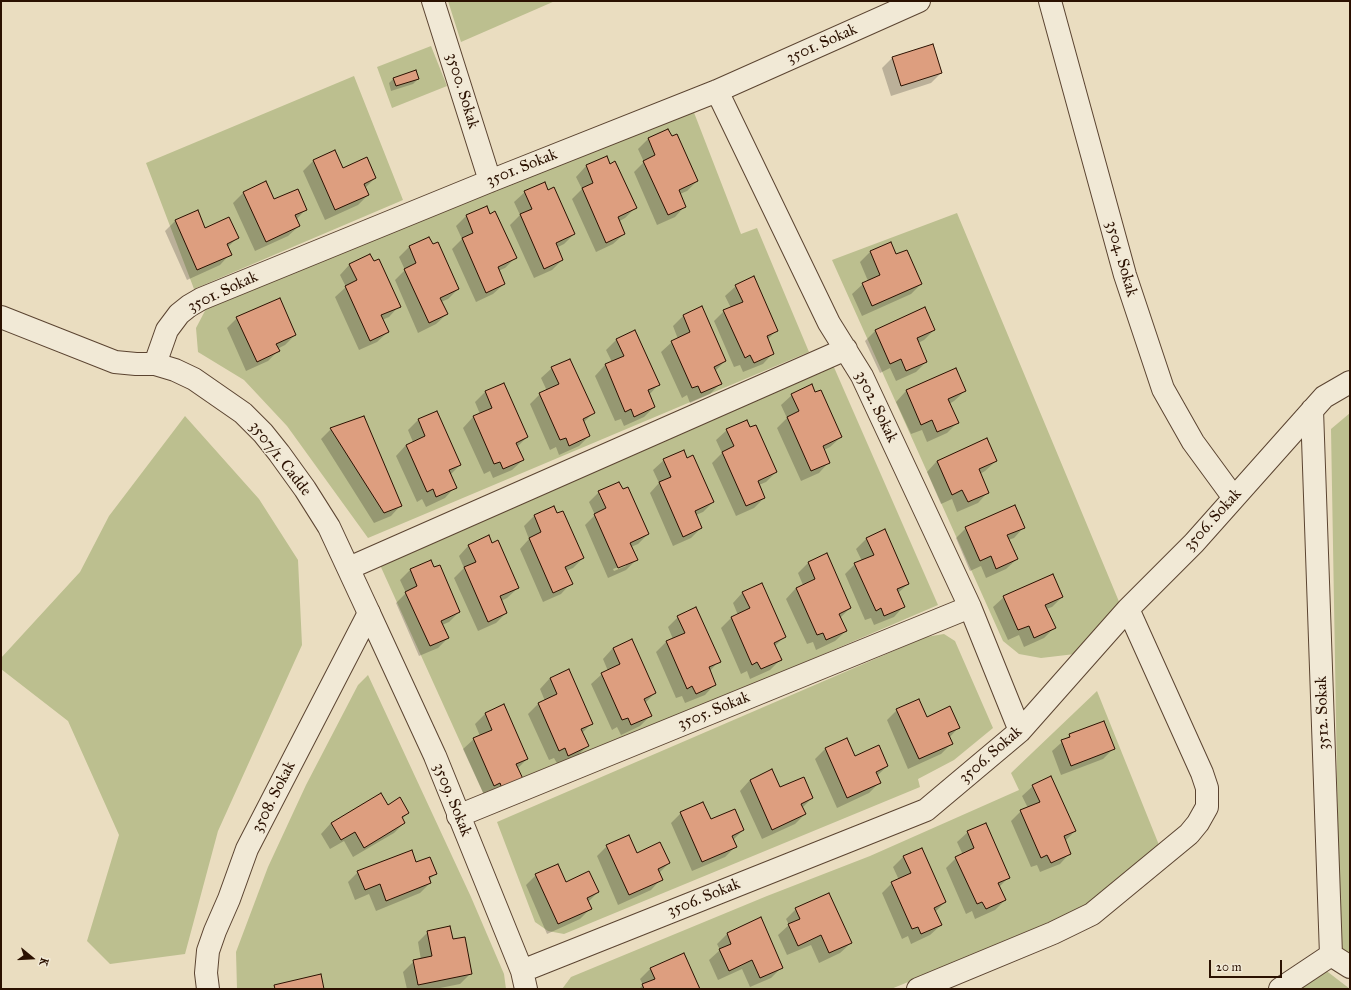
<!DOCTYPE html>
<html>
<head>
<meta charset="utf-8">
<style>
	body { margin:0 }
	#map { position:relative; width:1351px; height:990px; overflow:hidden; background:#eaddc0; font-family:"IM FELL Great Primer",serif }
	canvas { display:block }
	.frame { position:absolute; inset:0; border:2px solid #2b1101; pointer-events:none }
	.north { position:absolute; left:12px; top:938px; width:40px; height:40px; -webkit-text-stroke:3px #f1e9d6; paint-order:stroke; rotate:108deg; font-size:11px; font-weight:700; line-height:16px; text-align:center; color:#2b1101 }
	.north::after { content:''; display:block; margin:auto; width:14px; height:18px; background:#2b1101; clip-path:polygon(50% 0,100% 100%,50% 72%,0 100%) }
	.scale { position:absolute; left:1209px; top:960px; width:73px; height:18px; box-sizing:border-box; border:2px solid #2b1101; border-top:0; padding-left:5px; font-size:12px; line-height:14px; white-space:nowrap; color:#2b1101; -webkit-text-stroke:3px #f1e9d6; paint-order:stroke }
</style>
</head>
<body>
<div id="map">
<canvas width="1351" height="990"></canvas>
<div class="frame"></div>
<div class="north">K</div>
<div class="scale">20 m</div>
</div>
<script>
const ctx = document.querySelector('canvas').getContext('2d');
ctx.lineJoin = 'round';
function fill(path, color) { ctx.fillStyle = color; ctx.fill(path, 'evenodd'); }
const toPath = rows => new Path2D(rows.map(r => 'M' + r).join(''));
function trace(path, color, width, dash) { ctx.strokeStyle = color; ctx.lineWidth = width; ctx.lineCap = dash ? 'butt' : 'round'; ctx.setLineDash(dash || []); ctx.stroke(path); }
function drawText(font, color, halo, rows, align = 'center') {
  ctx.font = font + ' "IM FELL Great Primer",serif'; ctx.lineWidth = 3; ctx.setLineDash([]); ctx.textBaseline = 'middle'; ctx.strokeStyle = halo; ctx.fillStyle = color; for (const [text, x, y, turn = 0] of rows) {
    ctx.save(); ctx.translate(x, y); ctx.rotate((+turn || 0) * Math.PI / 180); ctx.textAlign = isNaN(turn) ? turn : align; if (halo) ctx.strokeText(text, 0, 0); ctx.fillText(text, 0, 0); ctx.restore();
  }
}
fill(toPath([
	[448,1,555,1,461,42],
	[431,46,447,86,392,108,377,67],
	[354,76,403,200,194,289,146,163],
	[693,110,741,234,757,228,809,352,368,538,287,426,244,380,198,352,196,328,207,307],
	[957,213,1120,604,1075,654,1041,658,1019,654,1003,641,832,260],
	[833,365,938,605,486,799,380,565],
	[1350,413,1350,959,1340,952,1331,429],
	[185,416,259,499,298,560,302,645,218,831,185,954,110,964,87,941,119,835,68,721,1,669,1,658,80,572,109,516],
	[944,634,955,641,993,728,954,760,918,779,920,787,564,934,548,931,535,922,497,822,926,637],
	[368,675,471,897,504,974,506,989,237,989,236,952,268,867,306,785,358,685],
	[1097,691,1159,845,1082,911,891,989,562,989,571,977,767,896,870,856,1019,790,1011,773],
	[1324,969,1350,989,1294,989]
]), '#bcbf8f');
fill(toPath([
	[892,58,941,73,931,83,891,96,882,68],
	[394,78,418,79,413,84,391,91,389,83],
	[668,130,697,181,687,191,680,194,685,206,675,217,657,225,634,172,644,162,638,149,648,139],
	[335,151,343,169,375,178,365,188,368,195,358,205,325,220,303,171,313,161],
	[606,158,635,208,625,218,618,222,624,234,613,244,596,252,572,199,582,189,576,177,586,166],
	[548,191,574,234,564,244,556,248,562,260,552,270,534,278,510,225,520,215,514,202,525,192],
	[244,192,306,209,296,220,299,226,288,236,255,251,233,203],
	[489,215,515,258,505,268,498,271,504,284,493,294,476,302,452,249,462,239,456,226,466,216],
	[175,221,237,238,227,248,230,254,220,265,187,280,165,231],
	[891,243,896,256,921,284,911,294,862,316,852,294,863,284,868,281,860,262,870,252],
	[409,247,458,289,448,299,441,302,447,314,436,324,418,333,395,280,405,270,399,257],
	[350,264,399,306,389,317,382,320,388,332,377,342,359,350,335,297,346,287,340,275],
	[736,286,777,330,767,340,773,353,763,364,743,372,740,365,734,367,714,321,724,311,731,308,725,296],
	[701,308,725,361,715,371,720,384,710,394,690,403,687,395,682,398,661,352,672,342,678,339,673,326,683,316],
	[237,318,295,335,285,345,277,349,278,351,268,361,246,371,227,328],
	[876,330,934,330,924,340,918,343,926,362,916,372,896,381,890,368,880,373,865,341],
	[616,340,658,385,649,395,654,407,644,417,624,426,621,419,615,421,595,376,605,365,612,362,606,350],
	[570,360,593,413,583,423,589,436,579,446,559,455,556,447,550,450,530,404,540,394,547,391,541,378,552,368],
	[955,370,965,391,954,401,949,404,957,423,947,433,927,442,922,430,911,434,896,402,906,391],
	[503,384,527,437,517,447,523,460,512,470,493,478,490,471,484,474,463,428,473,417,480,414,475,402,485,392],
	[792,395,841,437,830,447,824,450,829,462,819,473,801,481,777,428,787,418,781,405],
	[436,412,460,465,450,475,455,487,445,498,426,507,422,499,417,502,396,456,406,445,413,442,408,430,418,420],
	[331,429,401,505,391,516,374,523,321,439],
	[727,430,776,472,766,482,759,485,764,498,754,508,736,516,712,463,722,453,716,440],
	[687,459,713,502,703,512,696,515,701,528,691,538,673,546,650,493,659,483,653,470,664,460],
	[937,461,996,461,985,471,980,474,988,492,978,503,957,512,952,499,941,504,927,472],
	[599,492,648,534,638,544,631,547,637,559,626,570,608,578,585,525,595,515,589,502],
	[599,495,601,495,609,512,608,513],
	[626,564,626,566,614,571,613,569],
	[554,507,557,515,583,558,573,568,566,571,571,583,561,594,543,602,520,549,529,539,524,526,534,516],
	[1024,527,1014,538,1008,540,1017,559,1006,569,986,578,981,566,970,571,956,538,966,528],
	[867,538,908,584,898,593,904,606,894,617,874,625,871,618,865,620,845,574,855,564,862,561,856,549],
	[492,544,518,588,507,598,501,601,506,613,496,623,478,631,454,578,464,568,459,556,469,545],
	[826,555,850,608,840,618,846,631,835,641,816,650,813,642,807,644,786,599,796,588,803,585,798,573,808,563],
	[410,570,459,612,449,622,442,625,448,638,438,648,419,656,396,603,406,593,400,580],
	[743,592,784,637,774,647,780,660,770,670,750,679,747,671,741,674,721,628,731,618,738,615,733,603],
	[1004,597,1062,597,1052,607,1046,609,1054,628,1044,638,1024,647,1019,635,1008,640,993,607],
	[678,617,719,661,709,672,715,684,705,695,685,703,682,696,676,698,656,652,666,642,673,639,668,627],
	[631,640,655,693,645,703,650,716,640,726,621,735,617,727,612,730,591,684,602,674,608,671,603,659,613,648],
	[550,678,592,723,582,733,587,746,577,756,558,765,554,758,549,760,528,714,538,704,545,701,540,689],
	[504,705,527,759,517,769,493,800,484,795,463,749,474,739,480,736,475,724,485,714],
	[897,710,959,727,949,738,951,744,941,754,908,769,887,720],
	[1070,735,1114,748,1103,759,1061,775,1052,751],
	[847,739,855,757,887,766,877,776,880,782,869,793,837,808,815,759,825,749],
	[772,771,780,789,812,798,802,808,805,814,795,824,762,839,740,791,750,780],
	[1033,786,1075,831,1065,841,1070,853,1060,864,1040,872,1037,865,1031,867,1011,821,1021,811,1028,808,1022,796],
	[387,806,408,813,402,819,404,823,394,833,353,857,344,841,330,849,321,834,331,823],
	[681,813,710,821,743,830,733,840,736,846,725,857,692,871,671,823],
	[968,832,1009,877,999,887,1005,900,995,910,975,919,972,911,966,914,946,868,956,858,963,855,957,842],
	[607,846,636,854,669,863,659,873,661,879,651,890,618,905,597,856],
	[921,849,945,902,935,912,941,925,930,935,911,944,908,936,902,939,882,893,892,883,899,880,893,867,903,857],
	[415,864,435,874,429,880,430,883,420,893,376,911,369,894,355,900,348,882,358,872],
	[536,875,565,883,598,892,588,902,590,909,580,919,547,934,526,885],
	[796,909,851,943,840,953,819,963,811,945,787,955,778,935,789,925,786,919],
	[760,919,782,967,771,978,750,987,742,969,718,980,709,960,720,950,717,944,727,934],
	[428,932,452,941,471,973,460,984,435,989,407,989,403,972,414,961,421,960,418,942],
	[683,954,699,989,639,989,643,985,640,979,650,969]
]), '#0003');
const building = toPath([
	[933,44,942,73,901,86,892,57,933,44],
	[416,70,419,79,396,86,393,78,416,70],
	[668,129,672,136,677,134,698,181,679,190,686,207,668,215,643,161,655,155,648,138,668,129],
	[335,150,343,168,367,157,376,178,364,184,369,195,335,210,313,160,335,150],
	[607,156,610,164,615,161,637,208,618,217,625,234,606,243,582,188,593,183,586,165,607,156],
	[266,181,274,199,298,189,307,210,295,215,300,226,266,242,243,192,266,181],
	[545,182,548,190,554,187,575,234,556,243,563,260,544,269,520,214,532,209,524,191,545,182],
	[487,206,490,214,495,211,517,258,498,267,505,284,486,293,462,238,473,233,466,215,487,206],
	[198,210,205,228,229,217,239,238,227,244,232,255,197,270,175,220,198,210],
	[429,237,433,244,438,242,459,289,440,298,448,314,429,323,404,269,416,263,409,246,429,237],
	[891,242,896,254,907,250,922,284,872,306,862,283,880,275,870,251,891,242],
	[370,254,374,261,379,259,401,307,381,315,389,332,370,341,345,286,357,280,349,264,370,254],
	[754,276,778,331,767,336,774,354,754,363,750,355,745,358,723,310,743,302,735,285,754,276],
	[280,298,296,335,276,344,280,351,257,362,236,317,280,298],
	[702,306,726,361,714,367,722,384,701,393,698,386,692,388,671,341,690,332,683,315,702,306],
	[925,307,935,330,917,338,927,362,906,371,901,359,890,364,875,330,925,307],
	[635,330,660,385,648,390,655,407,634,417,631,409,625,412,605,364,624,356,616,339,635,330],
	[570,359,595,413,583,419,590,436,569,446,566,438,560,440,539,393,559,384,551,367,570,359],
	[956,368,966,391,948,399,959,423,937,432,932,420,921,425,906,390,956,368],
	[504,383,528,437,516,443,524,460,503,469,500,462,494,464,473,416,492,408,485,391,504,383],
	[812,384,815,392,821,390,842,437,823,446,830,463,811,471,787,417,799,411,791,394,812,384],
	[437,411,461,465,449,470,457,488,436,497,433,489,427,492,406,445,425,436,418,419,437,411],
	[364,416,402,506,384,513,330,428,364,416],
	[747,420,750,427,756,425,777,472,758,481,765,498,746,506,722,452,734,446,726,429,747,420],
	[987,438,997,461,979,469,989,493,968,502,962,490,952,495,937,461,987,438],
	[684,450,687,458,693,455,714,502,695,511,702,528,683,537,659,482,671,477,663,459,684,450],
	[619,482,623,489,628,487,649,534,630,543,638,560,618,568,594,514,606,508,598,491,619,482],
	[1015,505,1025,528,1007,535,1018,559,996,569,991,556,980,561,965,527,1015,505],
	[554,506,557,513,563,511,584,558,565,567,573,584,553,593,529,538,541,532,534,515,554,506],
	[885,529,909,584,897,589,905,607,884,616,881,608,876,611,854,563,874,555,866,538,885,529],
	[489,535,492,543,498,540,519,588,500,596,507,613,488,622,464,567,476,562,468,545,489,535],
	[827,553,851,608,839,614,847,631,826,640,823,633,817,635,796,588,815,579,808,562,827,553],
	[431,560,434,567,440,565,460,612,441,621,449,638,430,646,405,592,417,586,410,569,431,560],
	[1053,574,1063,597,1045,605,1056,628,1034,638,1029,626,1018,630,1003,596,1053,574],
	[762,583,786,637,774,643,782,660,761,669,757,662,752,665,731,617,750,608,742,592,762,583],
	[696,607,721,662,709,667,716,685,696,694,692,686,687,689,666,641,685,633,677,616,696,607],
	[632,639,656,693,644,699,652,716,631,725,628,718,622,720,601,673,620,664,613,648,632,639],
	[569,669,593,724,581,729,589,746,568,756,565,748,559,751,538,703,557,694,550,678,569,669],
	[919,699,927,717,950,706,960,728,948,733,953,744,919,759,896,709,919,699],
	[504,704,528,759,516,764,524,781,503,791,500,783,494,786,473,738,492,730,485,713,504,704],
	[1104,721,1115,749,1071,766,1061,740,1070,737,1069,734,1104,721],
	[847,738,855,756,879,745,888,766,876,772,881,783,847,798,825,748,847,738],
	[772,769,780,787,804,777,813,798,801,804,806,814,772,830,750,780,772,769],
	[1051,776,1076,831,1064,836,1071,854,1051,863,1047,855,1041,858,1020,810,1040,802,1032,785,1051,776],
	[381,793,388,805,400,797,409,813,402,817,405,823,364,848,355,832,341,840,331,823,381,793],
	[703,802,711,819,735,809,744,830,732,836,737,847,702,862,680,812,703,802],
	[986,823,1010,878,998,883,1006,900,986,909,982,902,977,904,955,857,974,848,967,831,986,823],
	[629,835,637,853,660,842,670,863,658,869,663,880,629,895,606,845,629,835],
	[922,848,946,902,934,908,942,925,921,934,918,927,912,929,891,882,911,873,903,856,922,848],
	[412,850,416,862,430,857,437,874,429,877,431,883,386,901,380,884,365,890,357,871,412,850],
	[558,864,566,882,589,871,599,892,587,898,592,909,558,924,535,874,558,864],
	[829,893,852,943,829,953,821,935,798,946,788,924,800,919,795,908,829,893],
	[761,917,783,968,760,978,752,960,729,971,719,949,731,944,727,933,761,917],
	[450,926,453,939,465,937,472,974,418,985,413,960,432,956,427,931,450,926],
	[684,953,700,989,644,989,642,984,655,979,650,968,684,953],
	[321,974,324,989,275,989,274,985,321,974]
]);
fill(building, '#dd9e7f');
trace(building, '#2b1101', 1);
const minor = toPath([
	[433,1,490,181],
	[1050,1,1125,275,1163,389,1193,442,1234,498],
	[717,91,829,323,862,376,970,607,1020,731],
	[155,364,167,330,179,314,189,306,201,299,490,181,717,91,919,1],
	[1312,410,1331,955],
	[349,568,846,349],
	[369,613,435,756,522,971,526,989],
	[458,816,970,607],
	[1331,955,1350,967],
	[522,971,926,810,1020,731,1128,609,1194,543,1324,397,1350,382],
	[208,989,206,973,208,951,215,931,229,899,247,849,369,613],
	[918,989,1053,933,1092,914,1189,834,1198,823,1207,807,1207,788,1202,773,1128,609],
	[1280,989,1331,955]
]);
const tertiary = toPath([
	[1,317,115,362,136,364,155,364,175,370,194,379,243,413,263,433,279,453,305,489,329,527,369,613]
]);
trace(minor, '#5b4431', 24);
trace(tertiary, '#5b4431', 24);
trace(minor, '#f1e9d6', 22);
trace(tertiary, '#f1e9d6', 22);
drawText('16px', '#2b1101', '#f1e9d6', [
	["3501. Sokak",822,44,-24],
	["3500. Sokak",462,91,73],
	["3501. Sokak",522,168,-22],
	["3504. Sokak",1121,259,74],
	["3501. Sokak",223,292,-25],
	["3502. Sokak",876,407,64],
	["3507/1. Cadde",280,459,52],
	["3506. Sokak",1213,520,-48],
	["3505. Sokak",714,711,-22],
	["3512. Sokak",1323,713,-92],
	["3506. Sokak",991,755,-41],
	["3508. Sokak",274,797,-63],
	["3509. Sokak",452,800,68],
	["3506. Sokak",704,898,-22]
]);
</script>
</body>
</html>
